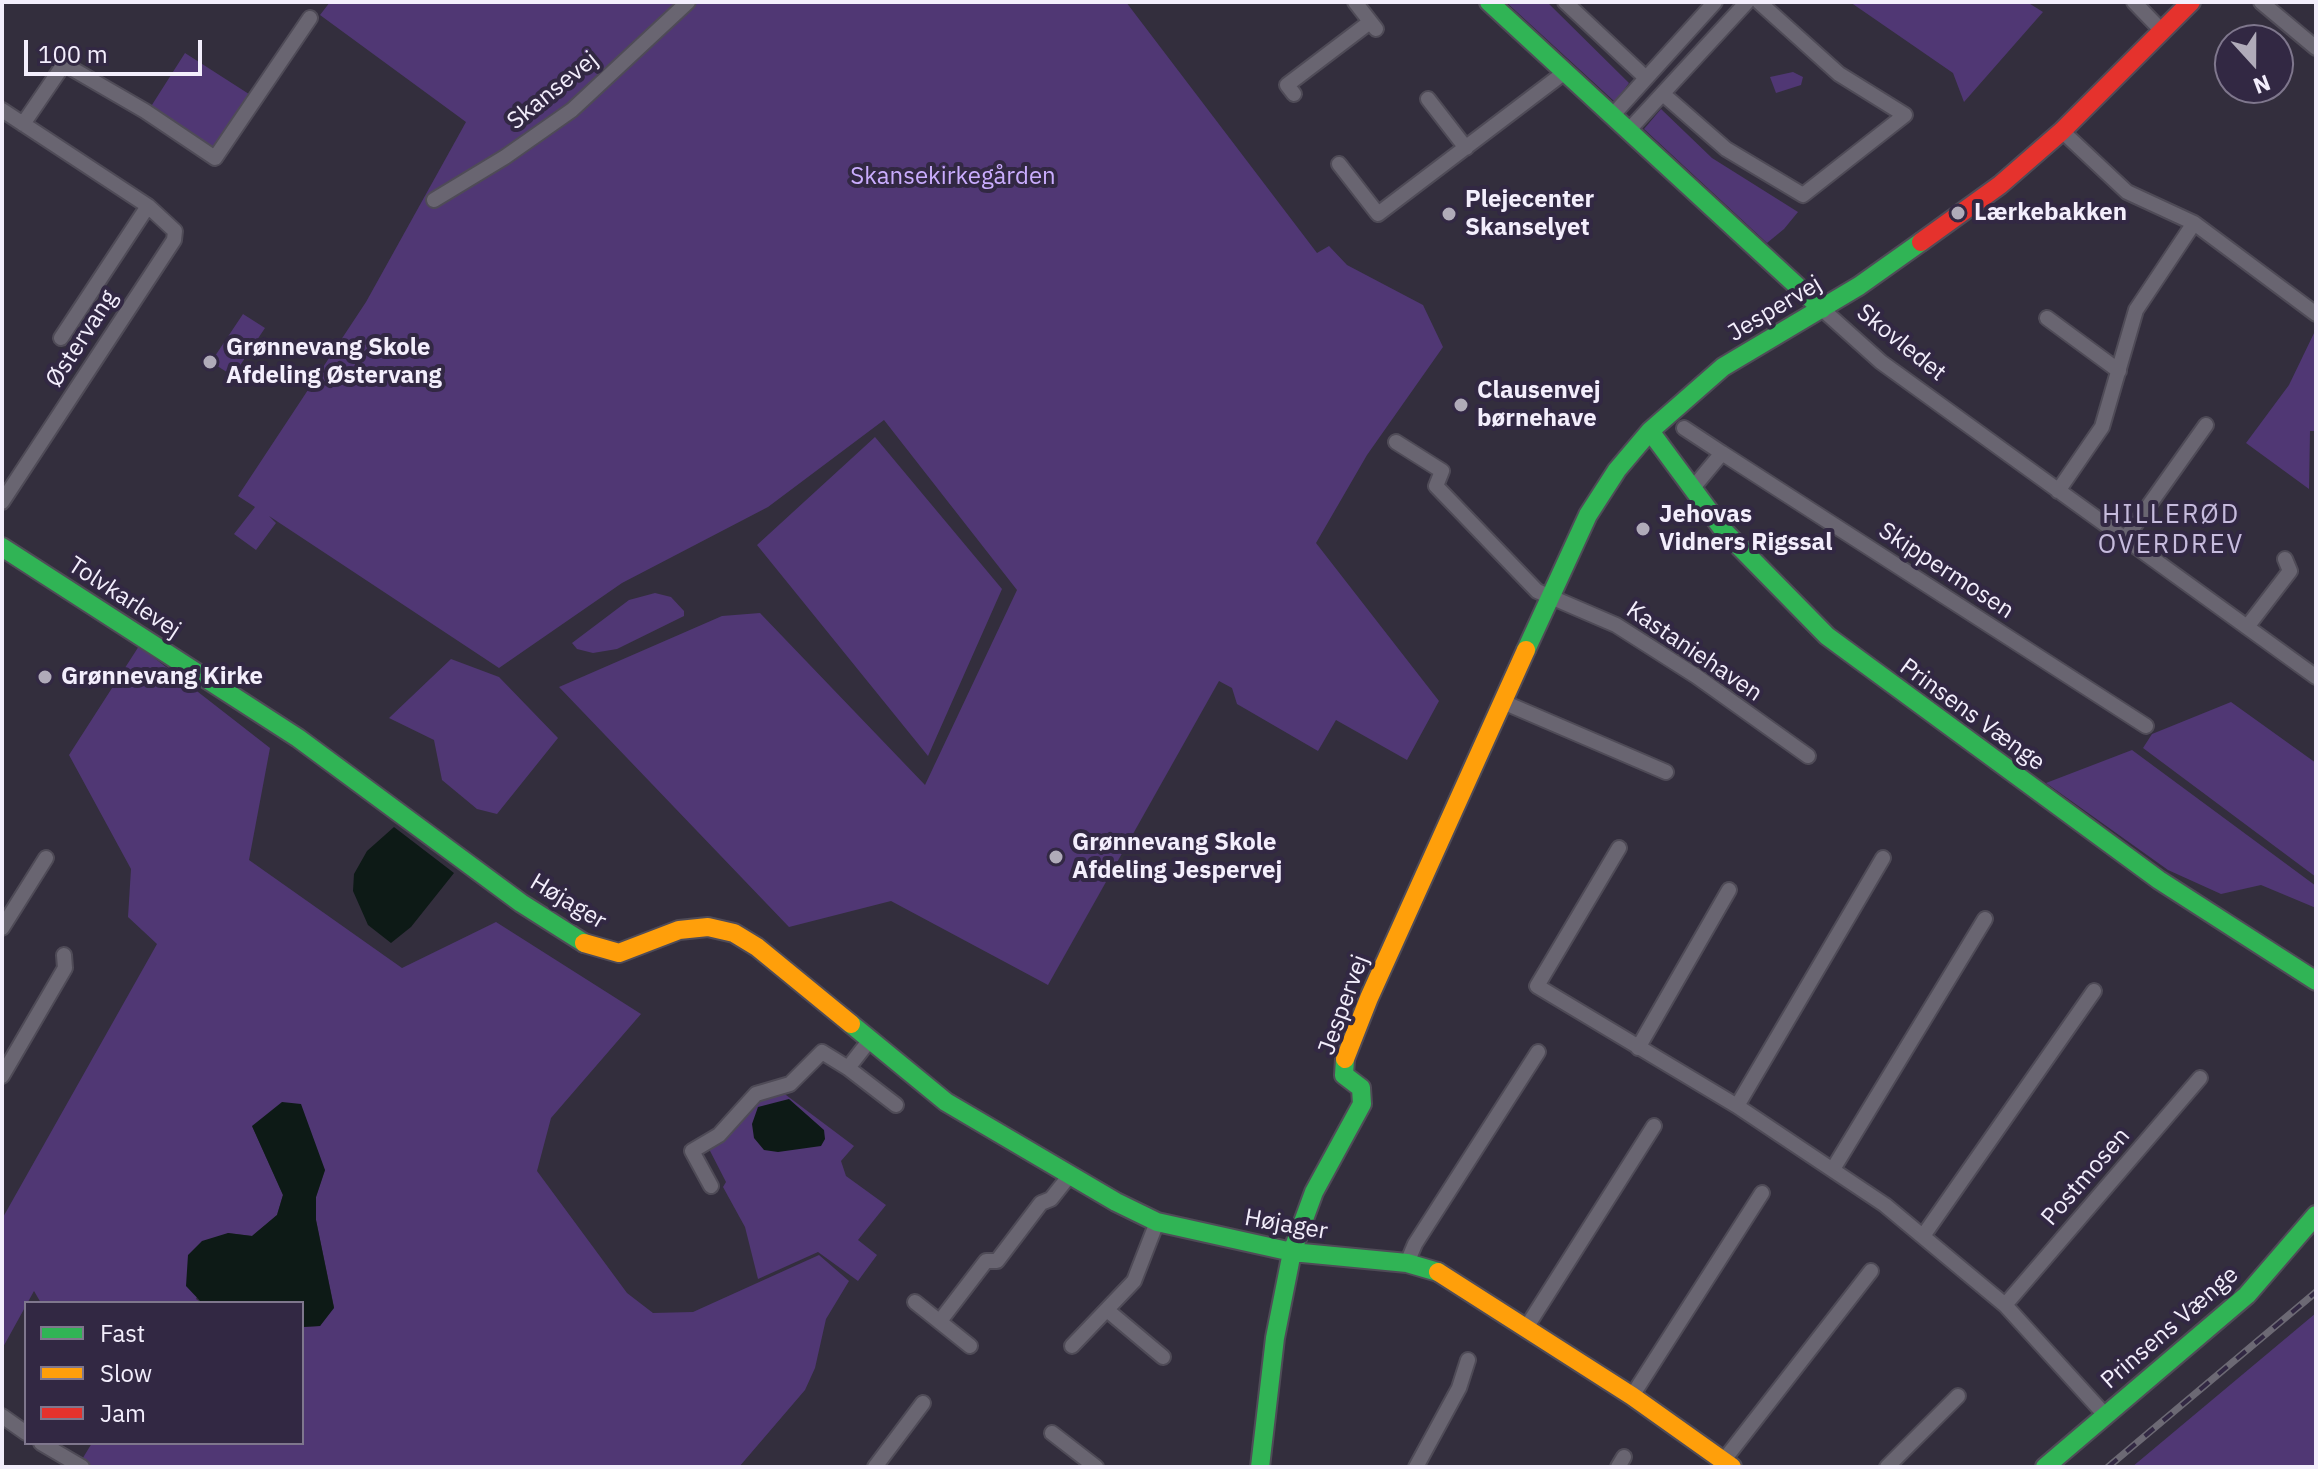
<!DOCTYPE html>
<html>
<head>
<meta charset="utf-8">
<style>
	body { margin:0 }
	#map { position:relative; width:2318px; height:1469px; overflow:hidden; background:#332e3d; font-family:"IBM Plex Sans",sans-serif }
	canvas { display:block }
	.frame { position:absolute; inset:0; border:4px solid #f3eefc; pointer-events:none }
	.legend { position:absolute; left:24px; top:1301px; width:280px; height:144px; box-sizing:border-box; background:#322843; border:2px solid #7f778d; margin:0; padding:10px 14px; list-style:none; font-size:24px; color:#f3eefc }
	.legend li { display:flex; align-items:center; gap:16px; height:40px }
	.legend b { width:40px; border:2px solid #7f778d }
	.north { position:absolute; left:2214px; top:24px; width:80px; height:80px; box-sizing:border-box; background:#322843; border:2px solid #7f778d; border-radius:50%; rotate:159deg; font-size:22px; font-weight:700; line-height:32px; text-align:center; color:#f3eefc }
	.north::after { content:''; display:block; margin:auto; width:28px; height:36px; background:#b0abb9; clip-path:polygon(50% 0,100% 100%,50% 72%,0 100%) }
	.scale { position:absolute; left:24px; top:40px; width:178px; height:36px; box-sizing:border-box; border:4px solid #f3eefc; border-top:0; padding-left:10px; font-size:24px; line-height:28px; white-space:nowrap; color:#f3eefc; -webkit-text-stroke:6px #322843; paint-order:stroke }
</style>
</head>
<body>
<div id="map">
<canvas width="2318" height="1469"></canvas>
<div class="frame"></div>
<ul class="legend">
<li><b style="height:10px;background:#30b455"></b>Fast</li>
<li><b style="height:10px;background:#ff9f0a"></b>Slow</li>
<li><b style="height:10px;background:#e5322d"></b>Jam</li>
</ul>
<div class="north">N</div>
<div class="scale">100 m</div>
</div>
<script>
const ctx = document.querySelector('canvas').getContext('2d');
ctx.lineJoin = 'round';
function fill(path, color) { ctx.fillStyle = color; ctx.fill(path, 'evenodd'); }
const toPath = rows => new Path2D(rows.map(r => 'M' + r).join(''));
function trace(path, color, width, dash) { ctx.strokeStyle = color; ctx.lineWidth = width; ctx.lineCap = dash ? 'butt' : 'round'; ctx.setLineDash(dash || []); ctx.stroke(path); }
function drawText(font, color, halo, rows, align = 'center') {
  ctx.font = font + ' "IBM Plex Sans",sans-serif'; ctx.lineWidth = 8; ctx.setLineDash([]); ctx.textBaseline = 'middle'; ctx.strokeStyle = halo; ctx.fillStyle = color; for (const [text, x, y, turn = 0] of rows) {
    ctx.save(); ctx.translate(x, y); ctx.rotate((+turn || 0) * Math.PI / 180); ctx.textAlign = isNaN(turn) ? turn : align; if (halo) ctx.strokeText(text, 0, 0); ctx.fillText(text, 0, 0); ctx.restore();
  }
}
fill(toPath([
	[330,2,1126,2,1317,253,1329,246,1347,265,1423,305,1443,347,1367,455,1316,543,1439,701,1407,760,1336,720,1318,751,1237,704,1232,688,1219,681,1048,985,891,901,789,927,559,687,722,616,760,613,925,785,1017,590,884,420,768,507,622,583,499,668,269,516,276,523,256,550,234,534,255,507,238,496,366,302,466,122,320,15],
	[1506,2,1547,2,1629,83,1615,102],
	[1850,2,2027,2,2043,12,1964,102,1953,73],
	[185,53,252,96,217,151,150,108],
	[1793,72,1803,77,1801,85,1776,93,1770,77],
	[1661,109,1712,158,1798,212,1784,229,1767,243,1644,129],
	[243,314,265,328,233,376,211,362],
	[2316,329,2316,431,2310,431,2309,489,2246,443,2289,385],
	[875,437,1002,589,928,756,757,545],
	[655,593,671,597,684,611,684,616,617,649,593,653,577,649,572,643,629,600],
	[139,646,270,748,249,860,402,968,496,922,641,1014,551,1118,537,1171,627,1293,653,1313,693,1312,819,1255,849,1281,826,1319,815,1368,805,1390,739,1467,89,1467,81,1461,92,1443,302,1443,302,1327,320,1326,334,1307,316,1220,316,1197,325,1170,252,1126,283,1195,277,1215,252,1236,228,1233,196,1299,202,1303,41,1303,34,1291,2,1349,2,1219,157,944,128,917,131,869,69,755],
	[451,659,499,677,558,738,497,814,477,809,442,780,434,740,389,718],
	[2231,702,2316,763,2316,877,2143,748,2152,734],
	[2132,750,2316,886,2316,908,2261,885,2221,894,2168,870,2046,783],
	[778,1089,854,1146,841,1161,846,1176,886,1205,858,1240,877,1255,858,1281,818,1252,758,1279,745,1227,723,1187,726,1182,708,1147,760,1097],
	[2316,1313,2316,1467,2132,1467]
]), '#503774');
fill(toPath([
	[394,827,454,873,411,927,391,943,368,925,353,891,354,874,367,851],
	[789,1099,824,1130,825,1139,821,1146,778,1152,764,1150,754,1138,752,1124,758,1107],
	[282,1102,301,1104,325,1170,316,1197,316,1220,334,1308,320,1326,302,1327,302,1303,202,1303,186,1286,188,1255,202,1241,228,1233,252,1236,277,1215,283,1195,252,1126]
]), '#0d1a16');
const street = toPath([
	[1355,2,1376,29],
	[1565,2,1646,78],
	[2134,2,2162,31],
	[2261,2,2316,48],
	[1294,94,1287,85,1370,22],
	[1663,94,1726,149,1803,195,1905,115,1839,74,1759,2],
	[1428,99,1466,148],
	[2,110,148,206,175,231,174,240,2,502],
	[1612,116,1715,2],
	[23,124,64,64,145,111,215,158,310,18],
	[1628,131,1747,2],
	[2062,131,2127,192,2194,223,2316,314],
	[1339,164,1378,214,1565,72],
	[434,200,505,157,572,110,688,2],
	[1822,309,1881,362,2316,677],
	[2047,318,2119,371],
	[61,338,148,206],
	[1684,428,1722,453],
	[1396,442,1442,471,1436,486,1537,591,1616,625,1696,676,1808,756],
	[1692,489,1722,453,2146,726],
	[2058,491,2102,427,2136,310,2194,223],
	[2125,539,2206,425],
	[2247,627,2290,571,2285,559],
	[1503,702,1666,772],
	[1619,848,1537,986,1737,1106,1885,1205,2005,1305,2106,1416],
	[2,928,46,858],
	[869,1041,848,1068,896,1105],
	[1638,1048,1729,890],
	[2,1076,65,968,64,955],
	[1737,1106,1883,858],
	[1833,1169,1985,919],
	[711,1186,692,1151,719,1135,756,1094,790,1084,822,1052,848,1068],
	[1923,1236,2094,991],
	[1407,1263,1415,1244,1538,1052],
	[915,1302,970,1346],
	[2005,1305,2200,1078],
	[1107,1310,1163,1357],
	[940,1321,986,1261,997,1261,1041,1203,1051,1199,1070,1175],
	[1526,1328,1654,1126],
	[1072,1346,1134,1281,1157,1222],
	[1632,1396,1762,1193],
	[2,1416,26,1433],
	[1052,1433,1096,1467],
	[41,1443,82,1467],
	[1724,1460,1871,1271],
	[875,1467,923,1403],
	[1416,1467,1459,1388,1468,1360],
	[1618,1467,1624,1457],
	[1887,1467,1958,1396]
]);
const fast = toPath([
	[1489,2,1822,309],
	[1650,431,1724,531,1827,636,2159,880,2316,981],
	[2,547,298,738,521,903,584,943],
	[1526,650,1588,515,1617,470,1650,431,1723,367,1859,286,1921,242],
	[851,1024,946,1102,1116,1202,1157,1222,1292,1252,1407,1263,1438,1272],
	[1260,1467,1275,1338,1292,1252,1314,1192,1362,1104,1361,1088,1344,1075,1345,1059],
	[2045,1467,2247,1295,2316,1215]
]);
const slow = toPath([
	[584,943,619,953,679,930,708,927,734,933,757,947,851,1024],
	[1345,1059,1369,998,1526,650],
	[1438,1272,1632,1396,1732,1467]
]);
const jam = toPath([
	[1921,242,2000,185,2062,131,2191,2]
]);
trace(street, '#4f4b57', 18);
trace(fast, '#4f4b57', 22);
trace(slow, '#4f4b57', 22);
trace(jam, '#4f4b57', 22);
trace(street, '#696571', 14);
trace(fast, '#30b455', 18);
trace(slow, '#ff9f0a', 18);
trace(jam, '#e5322d', 18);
const rail = toPath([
	[2108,1467,2316,1292]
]);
trace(rail, '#6c6974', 7);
trace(rail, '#322843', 4, [12]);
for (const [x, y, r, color] of [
	[1958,213,8,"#b0abb9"],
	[1449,214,8,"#b0abb9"],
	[210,362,8,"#b0abb9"],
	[1461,405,8,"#b0abb9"],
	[1643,529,8,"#b0abb9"],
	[45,677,8,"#b0abb9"],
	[1056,857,8,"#b0abb9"]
]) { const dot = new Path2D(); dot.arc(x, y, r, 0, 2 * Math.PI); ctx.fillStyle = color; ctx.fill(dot); trace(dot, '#322843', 3); }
drawText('24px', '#f3eefc', '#322843', [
	["Skansevej",553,91,-39],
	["Jespervej",1775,309,-31],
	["Østervang",82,339,-57],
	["Skovledet",1901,343,39],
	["Skippermosen",1946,571,33],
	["Tolvkarlevej",124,598,33],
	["Kastaniehaven",1694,652,34],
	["Prinsens Vænge",1972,715,36],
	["Højager",568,902,31],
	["Jespervej",1344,1005,-70],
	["Postmosen",2086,1177,-49],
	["Højager",1286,1225,10],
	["Prinsens Vænge",2170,1328,-41]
]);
drawText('24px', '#caadfe', '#322843', [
	["Skansekirkegården",953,177]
]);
drawText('bold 24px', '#f3eefc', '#322843', [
	["Plejecenter",1465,200],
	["Skanselyet",1465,228],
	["Lærkebakken",1974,213],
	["Grønnevang Skole",226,348],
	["Afdeling Østervang",226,376],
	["Clausenvej",1477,391],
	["børnehave",1477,419],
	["Jehovas",1659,515],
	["Vidners Rigssal",1659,543],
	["Grønnevang Kirke",61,677],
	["Grønnevang Skole",1072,843],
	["Afdeling Jespervej",1072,871]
], 'left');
ctx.letterSpacing = '2px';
drawText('26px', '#c6bbdd', '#322843', [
	["HILLERØD",2171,515],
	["OVERDREV",2171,545]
]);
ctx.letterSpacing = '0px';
</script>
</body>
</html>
